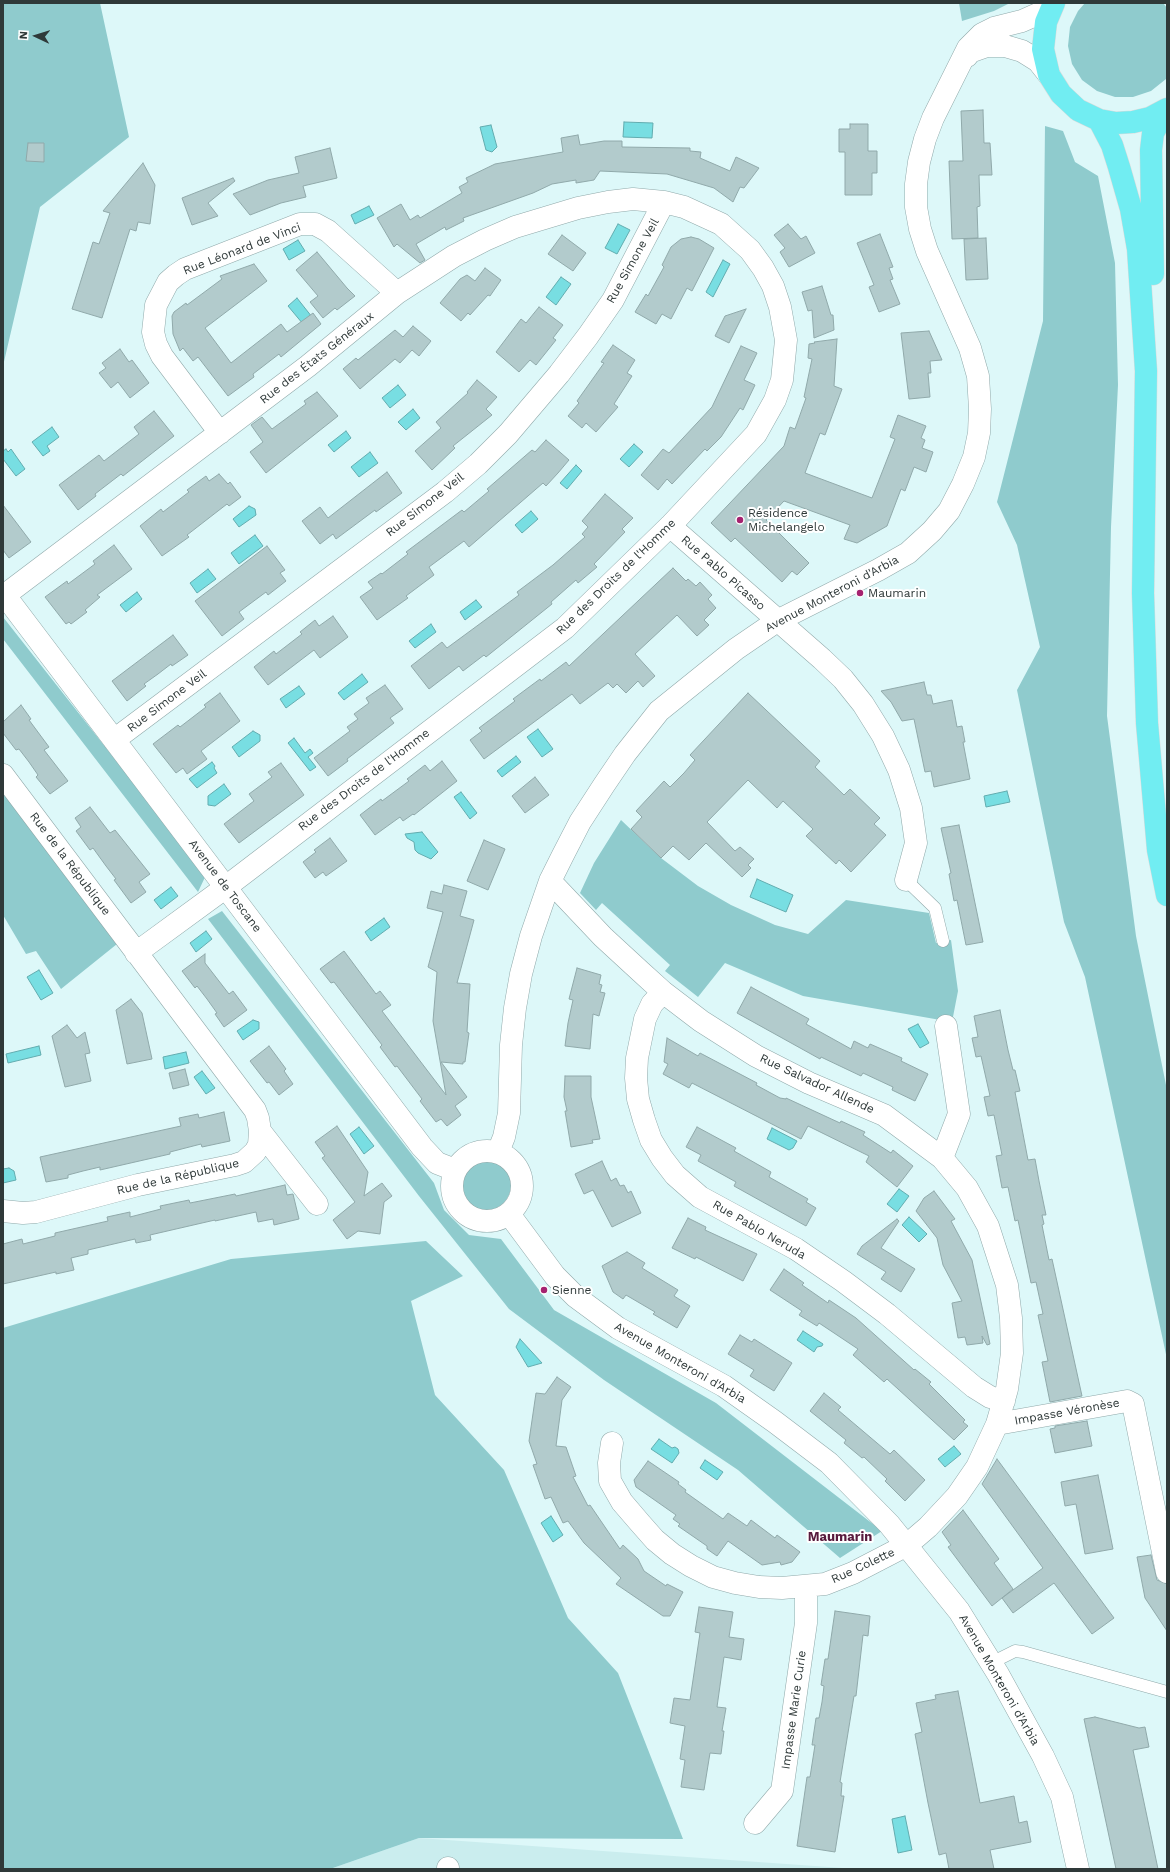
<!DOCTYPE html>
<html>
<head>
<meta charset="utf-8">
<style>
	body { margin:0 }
	#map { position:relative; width:1170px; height:1872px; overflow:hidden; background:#ddf8f9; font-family:"Work Sans",sans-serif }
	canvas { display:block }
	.frame { position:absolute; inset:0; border:4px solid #2f3939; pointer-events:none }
	.north { position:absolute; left:16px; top:16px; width:40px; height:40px; -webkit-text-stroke:3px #fff; paint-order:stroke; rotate:274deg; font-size:11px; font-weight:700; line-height:16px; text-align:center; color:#2f3939 }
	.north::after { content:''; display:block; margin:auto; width:14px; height:18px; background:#2f3939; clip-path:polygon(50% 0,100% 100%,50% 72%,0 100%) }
</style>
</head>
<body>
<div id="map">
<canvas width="1170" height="1872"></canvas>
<div class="frame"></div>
<div class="north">N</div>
</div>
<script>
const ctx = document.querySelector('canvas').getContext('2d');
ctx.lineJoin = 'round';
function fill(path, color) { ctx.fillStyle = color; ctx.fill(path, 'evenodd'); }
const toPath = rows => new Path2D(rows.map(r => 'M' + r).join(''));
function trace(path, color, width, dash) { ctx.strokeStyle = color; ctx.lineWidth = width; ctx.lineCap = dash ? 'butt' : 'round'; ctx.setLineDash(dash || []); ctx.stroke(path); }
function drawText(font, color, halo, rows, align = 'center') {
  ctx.font = font + ' "Work Sans",sans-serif'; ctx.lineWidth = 4; ctx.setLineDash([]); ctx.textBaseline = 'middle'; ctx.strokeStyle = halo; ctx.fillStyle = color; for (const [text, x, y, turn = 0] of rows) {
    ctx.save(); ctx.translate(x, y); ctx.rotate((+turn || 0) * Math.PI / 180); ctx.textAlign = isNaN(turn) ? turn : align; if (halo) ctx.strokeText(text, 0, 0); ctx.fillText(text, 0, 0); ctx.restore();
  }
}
fill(toPath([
	[419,1838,857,1869,330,1869]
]), '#caedee');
fill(toPath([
	[3,3,100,3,129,137,40,207,3,366],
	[959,3,1010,3,994,11,962,21],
	[1085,3,1163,3,1167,8,1166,79,1151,91,1133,97,1115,97,1097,91,1082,80,1072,64,1068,46,1070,27,1078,11],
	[1045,126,1063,131,1075,162,1098,176,1115,263,1118,385,1111,527,1107,716,1136,936,1167,1090,1167,1359,1085,977,1064,922,1017,690,1040,647,1017,545,997,502,1043,321],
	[3,617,206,875,198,892,3,639],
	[3,792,117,944,61,989,36,951,26,954,3,915],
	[621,820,661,858,698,886,731,905,775,925,808,934,846,900,929,913,936,943,951,940,958,991,952,1022,803,996,725,963,698,997,665,971,670,965,602,903,596,910,580,893,594,863],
	[222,911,434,1183,444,1210,469,1235,501,1239,554,1310,716,1403,882,1531,840,1558,738,1470,604,1380,509,1309,419,1196,208,919],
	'461 1185a25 25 0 1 1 50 0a25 25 0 1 1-50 0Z',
	[426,1241,463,1276,411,1301,435,1395,504,1470,568,1618,618,1673,683,1839,419,1838,330,1869,3,1869,3,1328,231,1259]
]), '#8fcbcd');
const water = toPath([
	[624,122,653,123,652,138,623,137,624,122],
	[491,125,497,147,492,152,486,150,480,127,491,125],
	[369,206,374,215,355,224,351,215,369,206],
	[618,224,630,230,617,254,605,248,618,224],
	[298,240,305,251,289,260,283,249,298,240],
	[723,260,730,264,713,297,706,292,723,260],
	[561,277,571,284,556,305,546,297,561,277],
	[297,298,312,317,303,324,288,306,297,298],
	[398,385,406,395,390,408,382,398,398,385],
	[413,409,420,418,406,430,398,422,413,409],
	[52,427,59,437,47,446,50,451,43,456,32,442,52,427],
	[346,431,351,438,334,452,328,445,346,431],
	[634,444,643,452,629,467,620,459,634,444],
	[6,449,8,452,11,449,25,469,16,476,3,459,3,451,6,449],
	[370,452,378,463,359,477,351,467,370,452],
	[576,465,582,471,567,489,560,483,576,465],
	[249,506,255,509,256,515,239,527,233,519,249,506],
	[531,511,538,519,522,533,515,525,531,511],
	[255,535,263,546,239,564,231,553,255,535],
	[208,569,216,579,197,593,190,583,208,569],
	[137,592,142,599,126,612,120,605,137,592],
	[476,600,482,607,465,620,460,612,476,600],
	[431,624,436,632,415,648,409,641,431,624],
	[362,674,368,682,344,700,338,693,362,674],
	[299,686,305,694,286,708,280,699,299,686],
	[538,729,553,749,542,757,527,737,538,729],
	[253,731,260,735,260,741,239,757,232,747,253,731],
	[294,738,305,753,310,749,313,753,308,757,316,767,310,771,288,743,294,738],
	[516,756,521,762,502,777,497,771,516,756],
	[212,762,215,766,214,768,217,773,197,788,189,779,212,762],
	[224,784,231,794,215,806,208,805,208,796,224,784],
	[1007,791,1010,802,986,807,984,796,1007,791],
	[461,792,477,813,470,819,454,797,461,792],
	[422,832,438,852,431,859,418,853,415,850,414,842,407,838,405,834,422,832],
	[757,879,793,895,786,912,750,897,757,879],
	[171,887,178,896,161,909,154,900,171,887],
	[384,918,390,927,371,941,365,932,384,918],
	[206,931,212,939,196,952,190,943,206,931],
	[39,970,53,993,41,1000,27,977,39,970],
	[253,1020,259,1022,259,1029,243,1040,237,1031,253,1020],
	[918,1024,929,1043,920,1048,908,1029,918,1024],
	[39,1046,41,1055,8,1063,6,1054,39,1046],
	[186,1052,189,1063,165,1069,163,1057,186,1052],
	[202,1071,215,1088,206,1094,194,1077,202,1071],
	[359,1127,374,1146,364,1154,350,1134,359,1127],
	[772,1128,797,1141,793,1148,789,1150,767,1139,772,1128],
	[9,1168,14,1171,16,1180,3,1183,3,1169,9,1168],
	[899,1189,909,1196,897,1212,887,1204,899,1189],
	[909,1217,927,1234,919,1242,902,1225,909,1217],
	[803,1331,823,1344,822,1346,817,1347,814,1352,797,1340,803,1331],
	[520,1339,542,1363,528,1367,516,1347,520,1339],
	[659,1439,672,1448,675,1447,678,1449,679,1453,672,1463,651,1449,659,1439],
	[954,1446,961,1454,945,1467,938,1459,954,1446],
	[705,1460,723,1472,717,1480,700,1468,705,1460],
	[551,1516,563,1535,553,1542,541,1523,551,1516],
	[905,1816,912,1850,898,1853,892,1819,905,1816]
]);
fill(water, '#78dee2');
trace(water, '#62acaf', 1);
const building = toPath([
	[983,110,984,143,990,143,992,175,979,175,980,206,977,207,978,238,952,239,949,161,963,161,961,111,983,110],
	[850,124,868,124,868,151,877,151,877,173,872,173,872,195,845,195,845,152,839,152,839,129,850,129,850,124],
	[578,135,580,145,604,141,622,141,622,147,690,148,690,151,701,152,700,158,730,171,736,157,759,168,744,188,740,187,733,202,714,188,667,174,600,171,594,180,576,183,576,180,552,184,533,193,463,218,464,221,446,230,445,227,416,244,425,260,420,263,397,244,394,247,377,218,401,204,410,220,418,215,420,218,462,193,459,187,468,182,466,178,495,164,563,152,561,138,578,135],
	[28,143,44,143,44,162,26,161,28,143],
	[330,148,337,178,303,186,306,197,281,203,250,215,233,194,268,180,299,173,295,157,330,148],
	[143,163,155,185,150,224,138,222,136,231,130,229,102,318,72,309,93,242,99,244,110,213,103,211,143,163],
	[233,178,235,181,208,203,218,216,192,225,182,198,233,178],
	[788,224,801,239,806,236,815,253,789,267,780,252,785,248,774,235,788,224],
	[880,234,893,267,889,268,893,279,890,280,900,304,879,312,869,287,874,285,857,243,880,234],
	[562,235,586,253,573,271,548,254,562,235],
	[691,237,699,239,714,248,692,291,687,288,671,319,662,314,656,324,635,312,646,294,648,296,664,267,662,265,671,247,681,239,691,237],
	[986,238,988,279,966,280,964,239,986,238],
	[317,252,347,288,355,296,337,310,335,308,323,318,310,302,318,296,296,270,317,252],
	[254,264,267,281,205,328,231,363,281,324,287,332,313,313,321,324,281,357,279,354,253,374,254,377,228,396,198,357,193,361,183,348,180,351,173,334,172,316,174,312,186,303,187,305,222,279,220,276,254,264],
	[485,268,501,280,490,296,488,295,470,315,468,313,461,321,440,303,460,279,467,275,475,281,485,268],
	[822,286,831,315,833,315,834,330,814,338,812,310,808,311,802,292,822,286],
	[539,307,563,325,553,338,556,340,536,365,530,360,519,372,496,352,521,319,526,323,539,307],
	[746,309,729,343,715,336,725,316,746,309],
	[413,326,431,341,419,356,412,350,400,363,395,359,360,389,343,369,356,358,358,360,395,330,403,337,413,326],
	[929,331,942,360,930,361,931,373,928,373,930,397,909,399,901,333,929,331],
	[837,339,834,386,842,389,825,435,820,433,805,473,872,498,895,439,890,437,898,415,926,426,921,438,925,440,922,448,933,452,926,472,914,467,905,491,901,489,887,526,857,543,844,539,850,525,784,501,766,520,809,563,797,575,792,571,782,582,735,538,731,542,711,523,784,446,790,427,795,429,806,398,804,397,812,359,808,358,809,344,815,343,814,342,837,339],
	[613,345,635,360,627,373,632,376,614,404,618,407,596,432,586,423,582,428,568,416,579,403,577,401,604,363,601,362,613,345],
	[741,346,757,353,744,380,755,385,743,410,740,408,721,437,707,451,705,449,672,484,667,479,658,490,641,475,663,449,669,453,712,407,741,346],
	[120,349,129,362,132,360,149,383,130,398,118,382,111,388,99,373,106,368,102,363,120,349],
	[477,380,497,397,486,409,492,415,453,446,455,448,432,470,415,451,441,428,436,422,468,393,467,392,477,380],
	[317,392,338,416,266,473,250,452,263,442,251,425,262,417,272,429,306,404,304,401,317,392],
	[154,411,174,436,123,476,121,474,95,494,96,496,78,510,59,485,99,455,104,461,139,434,134,427,154,411],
	[546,440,569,460,558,473,546,486,543,483,469,547,464,541,429,567,434,575,406,596,408,598,377,620,360,597,373,588,368,582,381,573,382,574,408,554,406,552,462,510,464,512,489,491,487,489,532,450,535,452,546,440],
	[387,472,402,493,376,512,375,510,336,539,333,534,320,544,302,521,320,507,328,518,387,472],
	[219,474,228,484,230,482,241,497,229,506,227,504,187,535,189,537,162,556,140,526,161,509,163,512,189,492,187,490,206,476,209,481,219,474],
	[605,494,633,518,622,529,625,532,594,564,597,567,578,583,576,580,551,602,552,604,486,657,484,655,463,671,459,666,429,689,411,666,442,642,447,648,519,595,517,592,553,565,585,537,582,534,588,527,582,521,605,494],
	[3,505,31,542,9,558,3,550,3,505],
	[114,545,132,569,97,595,100,597,85,610,87,612,71,624,69,622,66,624,45,597,67,581,68,584,95,564,93,561,114,545],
	[267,546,285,570,280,573,286,581,268,595,266,592,239,612,244,619,222,636,195,601,267,546],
	[673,568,686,581,688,579,696,586,700,582,712,595,708,599,716,608,704,620,709,625,697,636,677,615,635,654,655,676,643,687,638,681,626,693,617,684,613,688,608,683,580,704,572,694,484,759,470,740,482,731,479,728,515,701,513,699,540,679,541,681,566,662,569,666,673,568],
	[333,616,348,637,320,658,314,650,268,685,254,667,274,651,276,654,302,634,300,632,315,620,319,626,333,616],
	[173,635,188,655,172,666,171,664,158,674,144,684,146,686,127,701,112,681,173,635],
	[924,682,927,695,931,695,933,704,952,700,957,727,962,726,965,742,963,742,970,779,934,787,931,771,925,772,914,719,902,721,891,702,881,691,924,682],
	[385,685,403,709,390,718,394,723,347,759,348,761,328,776,314,758,350,731,347,727,358,719,354,714,369,703,366,698,385,685],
	[220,693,240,721,201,751,207,759,187,774,183,768,176,773,153,744,178,725,180,727,206,707,204,705,220,693],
	[748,693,820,761,815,767,844,795,850,789,880,818,874,824,886,835,851,872,839,860,836,864,806,836,813,829,783,801,777,808,748,780,707,822,735,851,740,847,754,859,748,865,751,868,742,877,706,843,689,860,673,846,661,858,631,829,642,817,636,811,664,781,670,787,684,773,695,760,690,755,748,693],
	[21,705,31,719,29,720,49,747,44,750,68,781,50,794,36,777,38,775,29,762,19,749,16,750,3,733,3,722,21,705],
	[442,761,457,781,414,815,413,814,403,821,400,817,375,835,360,815,381,799,382,801,409,781,407,779,425,765,430,771,442,761],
	[281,763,304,795,239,843,224,824,254,801,249,794,272,777,268,772,281,763],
	[535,777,549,795,525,813,512,796,535,777],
	[90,807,110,833,115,830,150,874,139,882,146,892,131,903,114,880,116,879,106,866,93,848,90,850,76,831,81,827,75,818,90,807],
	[959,825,983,942,966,945,957,900,954,901,949,874,951,873,941,828,959,825],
	[330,838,347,861,326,876,323,872,315,878,303,862,316,852,314,850,330,838],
	[484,840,505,849,488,890,467,881,484,840],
	[444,885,467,891,460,916,474,920,457,983,470,984,467,1032,469,1033,465,1062,463,1062,463,1064,441,1062,467,1097,455,1106,461,1115,447,1126,441,1119,436,1122,420,1101,422,1099,397,1066,395,1067,380,1047,382,1045,334,982,331,983,320,969,344,951,376,994,380,991,391,1005,382,1011,446,1095,433,1021,437,972,428,967,443,912,427,908,431,891,442,894,444,885],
	[205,954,205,963,229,994,233,991,247,1010,224,1027,215,1014,217,1013,207,999,197,986,195,988,182,971,205,954],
	[577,968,601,975,599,984,602,985,600,992,605,993,599,1016,593,1014,590,1049,565,1046,568,1023,573,1000,569,999,577,968],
	[751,987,809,1019,806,1024,851,1049,854,1041,868,1048,870,1044,902,1058,901,1061,928,1074,915,1101,892,1090,893,1087,863,1073,861,1076,821,1057,820,1059,737,1013,751,987],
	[131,999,142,1013,152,1059,127,1064,116,1010,131,999],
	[1000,1010,1008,1050,1013,1070,1015,1070,1020,1091,1015,1092,1028,1160,1035,1159,1039,1181,1046,1215,1042,1215,1044,1224,1042,1225,1049,1260,1052,1259,1082,1396,1050,1402,1042,1362,1048,1361,1038,1315,1043,1314,1036,1282,1031,1283,1018,1220,1015,1221,1008,1187,1002,1188,996,1156,1002,1155,994,1115,988,1116,984,1097,990,1096,981,1056,976,1057,972,1038,978,1037,974,1016,1000,1010],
	[67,1025,77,1038,85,1032,90,1053,85,1054,91,1081,65,1087,52,1036,67,1025],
	[667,1038,698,1056,700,1053,757,1083,756,1085,780,1098,786,1099,786,1098,840,1123,841,1121,865,1132,863,1135,891,1153,893,1150,913,1166,897,1187,866,1162,869,1156,808,1126,801,1139,692,1083,689,1088,663,1074,668,1064,664,1062,667,1038],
	[269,1046,286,1069,284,1071,293,1084,279,1095,269,1082,267,1083,250,1061,269,1046],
	[185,1069,189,1085,173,1089,169,1073,185,1069],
	[565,1076,591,1076,591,1097,600,1139,592,1140,593,1143,571,1147,565,1111,567,1111,564,1097,565,1076],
	[224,1112,230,1141,202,1147,201,1144,170,1152,170,1154,100,1170,100,1167,83,1171,68,1175,68,1178,46,1182,40,1157,181,1126,179,1118,198,1114,199,1118,224,1112],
	[337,1126,368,1172,364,1196,382,1183,392,1196,384,1202,380,1234,358,1231,347,1239,333,1220,355,1202,322,1158,325,1156,315,1142,337,1126],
	[697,1127,736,1148,734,1151,771,1172,769,1177,808,1199,806,1202,816,1208,806,1226,734,1186,736,1182,698,1161,701,1155,686,1147,697,1127],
	[602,1161,611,1181,616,1178,620,1186,624,1185,628,1193,631,1191,641,1213,612,1227,593,1190,584,1194,575,1174,602,1161],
	[285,1185,287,1195,293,1194,299,1219,274,1225,273,1219,258,1222,256,1212,215,1221,215,1220,150,1235,151,1240,136,1243,135,1239,88,1250,88,1254,71,1258,74,1270,56,1274,56,1272,3,1284,3,1244,22,1239,23,1244,55,1236,55,1233,108,1221,107,1217,130,1212,130,1217,161,1209,160,1206,189,1200,190,1203,235,1194,236,1196,285,1185],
	[934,1191,955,1219,951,1221,972,1260,990,1344,987,1345,982,1336,983,1343,967,1345,965,1337,958,1338,952,1303,962,1301,943,1265,937,1238,916,1211,924,1198,934,1191],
	[688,1218,706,1227,705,1230,757,1254,743,1281,696,1257,695,1259,672,1248,688,1218],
	[897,1219,899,1221,881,1248,915,1269,901,1292,881,1279,886,1272,857,1254,862,1246,897,1219],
	[627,1252,645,1263,642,1268,678,1290,674,1296,690,1306,677,1328,653,1314,655,1312,626,1295,623,1299,613,1292,602,1266,627,1252],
	[784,1269,804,1283,802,1285,828,1303,829,1300,856,1318,914,1370,915,1369,931,1382,929,1384,965,1420,963,1422,968,1426,954,1440,887,1379,884,1382,853,1355,858,1349,819,1323,817,1326,799,1315,802,1311,770,1290,784,1269],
	[740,1335,752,1342,754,1339,792,1363,774,1391,750,1376,754,1370,728,1354,740,1335],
	[557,1377,571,1387,562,1400,556,1446,566,1447,576,1476,573,1477,588,1506,590,1505,620,1549,623,1545,638,1559,644,1571,666,1586,667,1584,683,1592,670,1616,663,1616,616,1584,621,1578,584,1543,568,1521,563,1523,551,1497,545,1499,533,1465,537,1464,529,1441,536,1393,545,1394,557,1377],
	[824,1393,841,1407,838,1410,890,1454,894,1450,925,1480,905,1501,885,1481,887,1479,864,1457,862,1458,844,1443,846,1440,810,1411,824,1393],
	[1087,1421,1092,1446,1055,1453,1050,1429,1055,1428,1055,1426,1087,1421],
	[997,1459,1114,1618,1092,1634,1054,1583,1013,1613,1002,1598,1043,1568,982,1484,997,1459],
	[648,1461,679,1482,678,1484,686,1490,685,1492,723,1519,728,1513,747,1526,751,1520,775,1538,777,1535,800,1552,792,1562,781,1565,780,1562,762,1565,728,1541,717,1556,707,1549,707,1546,678,1526,680,1524,673,1519,676,1515,636,1487,634,1480,648,1461],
	[1098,1475,1113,1549,1085,1554,1076,1504,1065,1506,1061,1482,1098,1475],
	[963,1510,999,1559,994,1563,1013,1589,992,1606,948,1547,951,1545,942,1532,963,1510],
	[1151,1555,1157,1580,1167,1584,1167,1631,1145,1598,1137,1557,1151,1555],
	[699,1607,733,1612,729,1637,744,1639,741,1660,724,1657,717,1707,726,1708,722,1731,724,1731,721,1754,710,1753,704,1790,681,1787,685,1760,680,1759,685,1726,670,1723,674,1698,690,1700,700,1633,695,1632,699,1607],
	[835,1611,870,1616,868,1636,863,1635,856,1696,854,1696,840,1782,842,1783,841,1796,844,1796,835,1852,797,1846,807,1777,810,1777,815,1745,812,1745,816,1718,819,1718,822,1702,824,1686,821,1685,825,1659,828,1659,835,1611],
	[958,1691,980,1803,1014,1796,1019,1823,1027,1821,1031,1842,990,1850,994,1869,949,1869,946,1853,939,1855,928,1803,915,1734,922,1732,916,1703,936,1699,935,1695,958,1691],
	[1095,1717,1139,1728,1145,1727,1149,1747,1133,1750,1158,1869,1116,1869,1084,1719,1095,1717]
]);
fill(building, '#b2cbcc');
trace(building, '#90a9aa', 1);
const service = toPath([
	[906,880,935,908,943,941],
	[991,1663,1015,1651,1023,1652,1167,1692]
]);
const minor = toPath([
	[967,56,970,52,987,46,1005,46,1022,51,1038,61,1049,75],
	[220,433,162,356,156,344,153,332,156,305,168,282,176,275,185,269,300,224,315,224,328,231,397,293],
	[670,526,822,659,843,679,863,704,883,736,899,770,911,808,916,843,906,880],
	[3,593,422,1147,437,1163,455,1170],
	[5,595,308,366,397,293,454,256,485,240,515,227,578,208,608,202,633,199,664,202,684,207,721,224,750,250,763,268,773,286,780,307,786,340,782,380,775,400,756,434,670,526,565,628,218,893,136,953],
	[114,740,445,492,478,464,508,434,559,374,588,336,613,300,664,202],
	[3,775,255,1110,258,1118,260,1131,259,1145,255,1152,244,1162,235,1165,138,1185,36,1212,23,1213,3,1211],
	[550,881,603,937,641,972,663,992,701,1021,756,1056,809,1083,884,1115,942,1158,967,1188,988,1226,1007,1285,1011,1318,1012,1353,1007,1389,997,1424,977,1467,957,1496,928,1527,907,1545,853,1573,825,1584,782,1588,759,1587,735,1583,713,1577,691,1566,672,1554,655,1540,640,1523,622,1502,610,1481,609,1463,612,1443],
	[663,992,652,1004,645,1019,637,1058,636,1078,638,1099,644,1120,651,1140,662,1158,675,1175,700,1197,796,1249,843,1281,887,1314,974,1387,990,1397,1004,1401],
	[260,1131,317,1204],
	'452 1186a35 35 0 1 1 70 0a35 35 0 1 1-70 0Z',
	[498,1152,504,1137,509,1113,511,1045,515,1008,521,974,531,936,550,881,563,855,580,822,604,785,625,754,659,711,736,649,777,621,878,570,908,553,932,531,949,511,963,484,974,457,979,433,980,409,978,376,970,348,927,251,920,229,916,207,916,184,919,162,925,139,933,118,968,48,982,34,994,28,1022,21,1040,13,1051,3],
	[942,1158,959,1114,946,1026],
	[509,1214,555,1276,576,1297,618,1328,724,1386,775,1422,829,1463,889,1524,959,1611,998,1674,1043,1756,1062,1797,1078,1869],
	[997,1424,1127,1401,1133,1404,1167,1572],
	[755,1823,782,1791,806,1623,806,1586],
	[448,1869,448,1868]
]);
const primary = toPath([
	[1054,3,1046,22,1043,49,1049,75,1061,94,1078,110,1099,120,1116,123,1133,122,1150,118,1167,109],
	[1099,120,1112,145,1119,167,1131,209,1138,249,1146,371,1143,593,1147,723,1158,850,1167,895],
	[1153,274,1151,150,1153,133,1166,110]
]);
trace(service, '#90a9aa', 13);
trace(minor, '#90a9aa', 23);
trace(primary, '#dadbdb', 23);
trace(service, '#fff', 12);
trace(minor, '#fff', 22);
trace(primary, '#71edf2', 22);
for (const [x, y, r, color] of [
	[740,520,4,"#a52270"],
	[860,593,4,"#a52270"],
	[544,1290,4,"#a52270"]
]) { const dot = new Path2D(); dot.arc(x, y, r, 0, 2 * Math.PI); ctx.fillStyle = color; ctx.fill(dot); trace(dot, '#fff', 1.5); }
drawText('12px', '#2f3939', '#fff', [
	["Rue Léonard de Vinci",242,249,-21],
	["Rue Simone Veil",633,261,-61],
	["Rue des États Généraux",317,358,-38],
	["Rue Simone Veil",425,505,-38],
	["Rue Pablo Picasso",723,573,41],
	["Rue des Droits de l'Homme",616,577,-44],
	["Avenue Monteroni d'Arbia",832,594,-28],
	["Rue Simone Veil",167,701,-37],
	["Rue des Droits de l'Homme",364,780,-37],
	["Rue de la République",70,864,53],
	["Avenue de Toscane",225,886,53],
	["Rue Salvador Allende",817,1084,25],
	["Rue de la République",178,1177,-13],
	["Rue Pablo Neruda",759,1230,30],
	["Avenue Monteroni d'Arbia",680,1363,30],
	["Impasse Véronèse",1067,1412,-10],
	["Rue Colette",863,1566,-25],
	["Avenue Monteroni d'Arbia",999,1680,60],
	["Impasse Marie Curie",794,1710,-82]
]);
drawText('12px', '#2f3939', '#fff', [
	["Résidence",748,513],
	["Michelangelo",748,527],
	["Maumarin",868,593],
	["Sienne",552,1290]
], 'left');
drawText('bold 13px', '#581a3d', '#fff', [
	["Maumarin",840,1537]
]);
</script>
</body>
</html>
